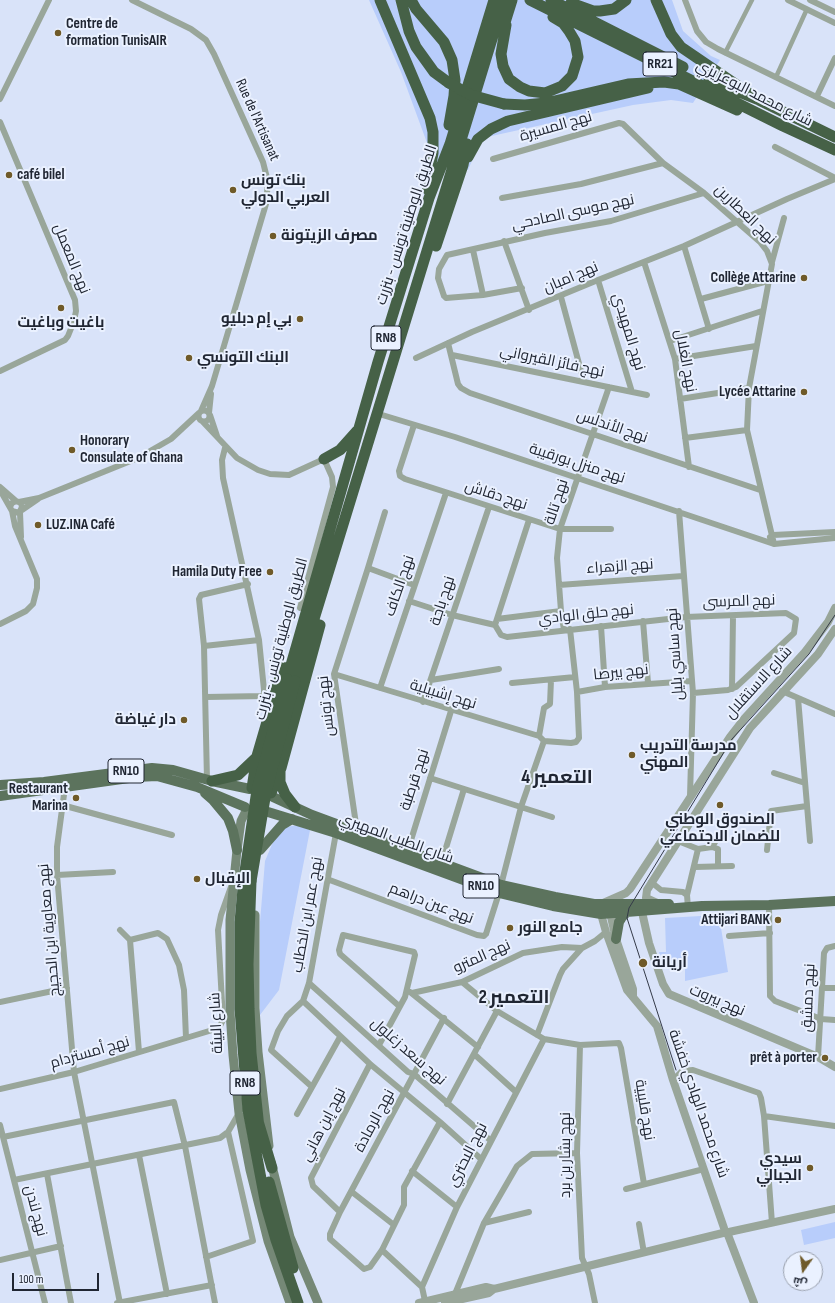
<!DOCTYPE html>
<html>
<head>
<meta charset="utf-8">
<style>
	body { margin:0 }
	#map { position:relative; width:835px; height:1303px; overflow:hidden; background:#d9e3f9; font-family:"Sofia Sans Condensed",Cairo,sans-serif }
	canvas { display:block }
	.north { position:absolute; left:783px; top:1251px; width:40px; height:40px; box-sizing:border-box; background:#eaf1ff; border:1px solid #99a0ad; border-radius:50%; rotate:194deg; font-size:11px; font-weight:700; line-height:16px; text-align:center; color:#202633 }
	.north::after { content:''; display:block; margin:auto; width:14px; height:18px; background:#6f5a29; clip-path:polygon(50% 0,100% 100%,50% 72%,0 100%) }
	.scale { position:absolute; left:12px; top:1273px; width:87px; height:18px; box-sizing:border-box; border:2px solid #202633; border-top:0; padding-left:5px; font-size:12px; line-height:14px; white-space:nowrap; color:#202633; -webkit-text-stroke:3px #eaf1ff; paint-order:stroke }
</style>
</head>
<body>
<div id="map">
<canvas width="835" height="1303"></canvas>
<div class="north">ش</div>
<div class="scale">100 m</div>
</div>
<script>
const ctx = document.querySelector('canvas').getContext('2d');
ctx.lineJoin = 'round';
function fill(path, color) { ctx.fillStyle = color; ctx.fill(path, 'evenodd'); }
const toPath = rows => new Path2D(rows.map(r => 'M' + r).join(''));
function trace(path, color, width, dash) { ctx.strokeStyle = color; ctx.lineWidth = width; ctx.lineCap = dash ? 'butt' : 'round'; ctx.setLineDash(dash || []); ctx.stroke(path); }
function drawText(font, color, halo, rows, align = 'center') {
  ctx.font = font + ' "Sofia Sans Condensed",Cairo,sans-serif'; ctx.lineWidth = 4; ctx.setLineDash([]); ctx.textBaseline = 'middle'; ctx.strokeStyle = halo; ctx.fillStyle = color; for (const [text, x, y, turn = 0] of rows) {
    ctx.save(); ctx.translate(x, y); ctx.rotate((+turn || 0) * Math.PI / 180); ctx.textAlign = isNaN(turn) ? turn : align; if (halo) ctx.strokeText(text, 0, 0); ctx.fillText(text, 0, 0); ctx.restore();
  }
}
fill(toPath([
	[369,0,672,0,683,31,711,56,720,60,693,103,671,100,633,105,487,137,477,149,468,170,428,160,430,151,401,72],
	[298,825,310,830,279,990,260,1015,260,922,265,861,273,842,286,827],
	[719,915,728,972,685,981,685,965,662,968,659,952,666,952,665,918],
	[835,1222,835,1238,804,1245,801,1230]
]), '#b8cdfb');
trace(toPath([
	[725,53,752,0],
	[776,77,807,9]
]), '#99a69a', 4.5);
trace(toPath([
	[132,0,191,29,206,40,214,54,263,162,268,182,266,204,212,386,201,411],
	[685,0,697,31,706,42,718,49,835,106],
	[788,0,835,23],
	[810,0,835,12],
	[817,96,835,58],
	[0,99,49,0],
	[0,122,75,300,76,311,74,321,68,336,65,340,0,371],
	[775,147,835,178],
	[493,159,619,123,623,124,663,163,704,193,760,242,767,251,772,264,749,388,747,430,774,544],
	[502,198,581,184,663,163],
	[504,241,529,310],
	[684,246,709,329],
	[473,250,483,295],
	[644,262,675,359,689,467],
	[772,262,784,218],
	[598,280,632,392],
	[522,288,483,295,446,298,444,296,438,278,439,269,447,255,545,233,611,221,704,193],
	[561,297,584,382],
	[701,299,768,281],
	[670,341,762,311],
	[448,343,458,384,461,388,470,393,760,490],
	[452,355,647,395],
	[416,358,472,332,598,280,684,246,787,199,835,179],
	[675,359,756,346],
	[680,399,749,388],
	'198.5 416a5.5 5.5 0 1 1 11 0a5.5 5.5 0 1 1-11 0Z',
	[209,413,211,394],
	[379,414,455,437,774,544,835,538],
	[210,415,217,436],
	[203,422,237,458,258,470,270,474,289,475,324,459,332,477,333,487,300,608],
	[414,425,399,471,400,476,405,479,560,529,611,529],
	[685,438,747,430],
	[0,487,16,501],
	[0,490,12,511,19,513,22,507,21,503,16,501,12,503,10,507],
	[19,502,39,498,138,458,171,439,199,413],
	[22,510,38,499],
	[679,511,693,693,690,796],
	[20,512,21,537],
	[770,537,773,535,835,532],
	[368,568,414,585],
	[559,585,683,576],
	[409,601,452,615,495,625],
	[497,619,561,611],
	[643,621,648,683],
	[0,624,26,611,33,604,37,588,37,579,15,526,12,511],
	[495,625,501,635,507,637,686,617,786,613,796,619,794,633,736,687,728,690,693,693],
	[495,625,529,520],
	[601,626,605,687],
	[564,630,561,611,557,558,560,529,609,387],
	[204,646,259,640],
	[334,674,539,736,544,741],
	[431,680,499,669],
	[512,683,575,677],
	[380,688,446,493],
	[732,689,733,616],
	[782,691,835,714],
	[577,692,605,687,692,681],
	[206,697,264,696,264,690,259,640,223,478,222,460,225,448],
	[798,698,810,841],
	[423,702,489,507],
	[539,736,544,708,550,704,551,680],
	[544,741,571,743,576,742,579,738,577,692,570,629],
	[774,773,805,783],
	[430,778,552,817],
	[207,780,204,646,199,599,201,595,248,584],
	[65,787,57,847,57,875,74,1072,120,1303],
	[62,805,172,835],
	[357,831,334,674,368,568,385,512],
	[678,841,698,849,712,847,718,849,718,866],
	[712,847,724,828],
	[767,850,771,811,807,806],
	[407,853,451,711],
	[441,864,464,789],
	[695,867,732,866],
	[57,875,113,872],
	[327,879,477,935,484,936,486,934,499,893,521,807,544,741],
	[651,882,661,890,683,892,687,895,688,908],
	[687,895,698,849],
	[769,905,770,996,775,1001,821,1019,835,1020],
	[120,930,130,940,139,1052],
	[729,936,770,933],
	[130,940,158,933,167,939,179,965,184,990,186,1038],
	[462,982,497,1011,544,1039,580,1045,619,1043,621,1048,644,1184],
	[309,983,408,1072,414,1074,490,1140],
	[823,988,835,988],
	[410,992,478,1047],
	[412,993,462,982,523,953,562,947,582,948,595,941,606,932],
	[303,1001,370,1064,440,1122,481,1159],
	[303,1001,309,983,336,833],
	[303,1001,287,1016,278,1031,271,1050,311,1086],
	[0,1002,67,988],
	[537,1035,560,975,563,969,582,948],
	[379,1045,405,997,415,955,414,952,343,935,339,950,340,954,399,1006],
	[580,1045,577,1153,582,1258,589,1274,595,1303],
	[474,1054,516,1092],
	[818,1057,824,953,827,948,835,946],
	[673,1080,682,1071,693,1070,759,1093,761,1098,764,1116,772,1223],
	[0,1089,74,1072,219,1028,223,1020,218,930,221,915,232,884],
	[447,1104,497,1011],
	[297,1114,340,1037],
	[764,1116,835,1126],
	[440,1122,404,1187,404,1205,382,1250,370,1267,364,1269,330,1239,330,1234,340,1212,444,1018],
	[0,1125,45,1303],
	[3,1137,174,1102,185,1146,215,1303],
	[139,1155,167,1294],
	[412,1171,457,1207],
	[47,1174,71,1303],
	[14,1180,220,1138,228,1132,239,1113],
	[626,1189,704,1169],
	[352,1192,394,1225],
	[340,1212,313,1186,311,1178,370,1064],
	[484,1223,529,1212],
	[639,1224,644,1253],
	[382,1250,422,1287,425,1301],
	[206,1257,253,1241,228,1132],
	[0,1260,61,1246],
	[422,1287,457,1207,544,1039],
	[455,1294,484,1223,517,1166,532,1154,577,1153],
	[117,1303,212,1285]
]), '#99a69a', 6);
trace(toPath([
	[657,903,646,898,647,890,750,728,818,654,835,629],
	[609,908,616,939,633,989,633,996],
	[642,912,649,943,663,984,669,994,818,1057,835,1067],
	[724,1228,673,1080,657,1026,627,990,606,932,601,914,601,904,626,893,630,889,730,737,744,719,805,652,828,622,835,608],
	[729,1232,835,1209],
	[728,1235,754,1303],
	[419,1303,486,1287,494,1289,723,1233],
	[445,1303,489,1293,494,1289]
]), '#99a69a', 8);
trace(toPath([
	[247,809,241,821,237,850,230,920,230,1012,233,1055,239,1113,250,1170,268,1241,290,1303],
	[255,915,255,1008,258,1052,269,1146],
	[271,1162,290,1237,318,1303]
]), '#758876', 9);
trace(toPath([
	[0,785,44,782,152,768,173,770,212,781,250,789],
	[205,793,213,800,228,818,233,831,237,850],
	[0,796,136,777,157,776,197,787,245,807],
	[273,797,312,815,501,885,555,897,594,904,669,904],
	[268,812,336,833,499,893,553,906,601,914,702,906,769,905,835,901],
	[260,850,282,825,292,819],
	[616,939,619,922,622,917,626,913]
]), '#5c735d', 10);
trace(toPath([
	[380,0,430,118,433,132,433,153,427,185,428,190],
	[401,0,409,31,416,47,434,72,449,83],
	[411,0,416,9,444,42,452,60,455,80,454,96,449,125],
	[530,0,783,126,835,150],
	[551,0,683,67],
	[656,0,671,34,681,47,750,94],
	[571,3,593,11,600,11,614,9,626,0],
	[506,25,501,54,503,66,509,79,520,87,529,91,545,93,562,86,572,76,578,57,575,41,569,31,563,23,553,17],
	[502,32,512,0],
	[709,80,759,100,835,137],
	[504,104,525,105,546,103,628,84,664,82,679,84,737,110],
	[468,157,478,139,491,129,508,121,648,88],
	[436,246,463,165,467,144],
	[324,459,340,450,357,431],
	[287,679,378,362,429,198,450,144,494,0],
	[295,681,504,0],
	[280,772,280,782,285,794,295,807],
	[212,781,238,775,257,757],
	[252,788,257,756,283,667],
	[271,793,281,768,320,625],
	[244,878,240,922,240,1009,248,1110,266,1205,276,1240,298,1303],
	[251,881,248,964,249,1009,251,1053,259,1128],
	[258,1121,272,1168],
	[269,1182,293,1268]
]), '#466147', 11);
trace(toPath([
	[676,1070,627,918,629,908,732,739,809,654,835,615]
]), '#343a48', 1);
trace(toPath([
	[449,83,471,95,504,104],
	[244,878,257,790,287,679],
	[251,881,266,792,295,681]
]), '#466147', 11);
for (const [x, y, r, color] of [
	[58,33,4,"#6f5a29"],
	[9,175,4,"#6f5a29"],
	[233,190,4,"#6f5a29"],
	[273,236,4,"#6f5a29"],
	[804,278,4,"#6f5a29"],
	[61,308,4,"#6f5a29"],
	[300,319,4,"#6f5a29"],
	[189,358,4,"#6f5a29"],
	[804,392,4,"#6f5a29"],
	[72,450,4,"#6f5a29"],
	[38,525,4,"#6f5a29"],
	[270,572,4,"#6f5a29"],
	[184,720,4,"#6f5a29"],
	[632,755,4,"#6f5a29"],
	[76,798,4,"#6f5a29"],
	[720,805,4,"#6f5a29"],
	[197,879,4,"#6f5a29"],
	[778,920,4,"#6f5a29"],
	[510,928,4,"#6f5a29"],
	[643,963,5,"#6f5a29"],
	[825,1058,4,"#6f5a29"],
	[810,1168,4,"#6f5a29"]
]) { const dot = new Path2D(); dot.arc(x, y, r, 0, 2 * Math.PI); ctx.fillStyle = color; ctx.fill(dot); trace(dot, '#eaf1ff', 1.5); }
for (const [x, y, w] of [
	[660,64,34],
	[386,338,30],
	[126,771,36],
	[481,886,36],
	[245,1083,30]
]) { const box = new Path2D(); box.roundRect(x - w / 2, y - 12, w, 24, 3); ctx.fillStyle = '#eaf1ff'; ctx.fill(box); trace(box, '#202633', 1); }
drawText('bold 14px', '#202633', null, [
	["RR21",660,64],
	["RN8",386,338],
	["RN10",126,771],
	["RN10",481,886],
	["RN8",245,1083]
]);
drawText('bold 15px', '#202633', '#eaf1ff', [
	["Centre de",66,24],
	["formation TunisAIR",66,41],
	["café bilel",17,175],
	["بنك تونس",241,181],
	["العربي الدولي",241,198],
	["مصرف الزيتونة",281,236],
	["Collège Attarine",796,278,"right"],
	["بي إم دبليو",292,319,"right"],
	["باغيت وباغيت",61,323,"center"],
	["البنك التونسي",197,358],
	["Lycée Attarine",796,392,"right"],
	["Honorary",80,441],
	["Consulate of Ghana",80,458],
	["LUZ.INA Café",46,525],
	["Hamila Duty Free",262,572,"right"],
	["دار غياضة",176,720,"right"],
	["مدرسة التدريب",640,746],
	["المهني",640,763],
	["Restaurant",68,789,"right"],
	["Marina",68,806,"right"],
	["الصندوق الوطني",720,820,"center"],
	["للضمان الاجتماعي",720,837,"center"],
	["الإقبال",205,879],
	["Attijari BANK",770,920,"right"],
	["جامع النور",518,928],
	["أريانة",652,963],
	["prêt à porter",817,1058,"right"],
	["سيدي",802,1159,"right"],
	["الجبالي",802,1176,"right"]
], 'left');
drawText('15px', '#202633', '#eaf1ff', [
	["شارع محمد البوعزيزي",754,94,27],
	["Rue de l'Artisanat",257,120,66],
	["نهج المسيرة",556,127,-16],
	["نهج موسى الصادحي",573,213,-12],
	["نهج العطارين",745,215,44],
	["الطريق الوطنية تونس - بنزرت",407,225,-72],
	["نهج المعمل",71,259,68],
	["نهج امبان",571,278,-23],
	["نهج المهيدي",628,332,73],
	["نهج الغلال",685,361,79],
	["نهج فائز القيرواني",552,362,12],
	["نهج الأندلس",612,427,19],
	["نهج منزل بورقيبة",577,464,18],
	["نهج دقاش",496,496,18],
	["نهج تالة",557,502,-72],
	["نهج الزهراء",620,567,-4],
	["نهج الكاف",400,586,-71],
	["نهج باجة",443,601,-72],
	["نهج المرسى",739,602,-2],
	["نهج حلق الوادي",586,615,-6],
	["الطريق الوطنية تونس - بنزرت",282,639,-75],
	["نهج ساسي بليل",676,654,-94],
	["نهج بيرصا",621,673,-6],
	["شارع الاستقلال",759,683,-48],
	["نهج إشبيلية",443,695,17],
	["نهج تونس",327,706,-96],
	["نهج قرطبة",415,780,-72],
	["شارع الطيب المهيري",396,839,20],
	["نهج عين دراهم",431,904,21],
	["نهج عمر ابن الخطاب",308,915,-80],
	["نهج معاوية ابن الحجيج",50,930,-95],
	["نهج المترو",482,957,-24],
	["نهج دمشق",809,998,-87],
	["نهج بيروت",717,1001,23],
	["شارع البيئة",217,1023,-93],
	["نهج سعد زغلول",408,1052,41],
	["نهج أمستردام",90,1053,-16],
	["شارع محمد الهادي خفشة",698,1104,71],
	["نهج قليبية",644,1110,81],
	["نهج الرمادة",375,1121,-62],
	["نهج إبن هاني",324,1125,-63],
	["نهج البحتري",468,1155,-63],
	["نهج بشار بن برد",566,1155,-90],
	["نهج لندن",35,1211,75]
]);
drawText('bold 19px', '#202633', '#eaf1ff', [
	["التعمير 4",557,778],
	["التعمير 2",514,998]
]);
</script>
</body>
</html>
